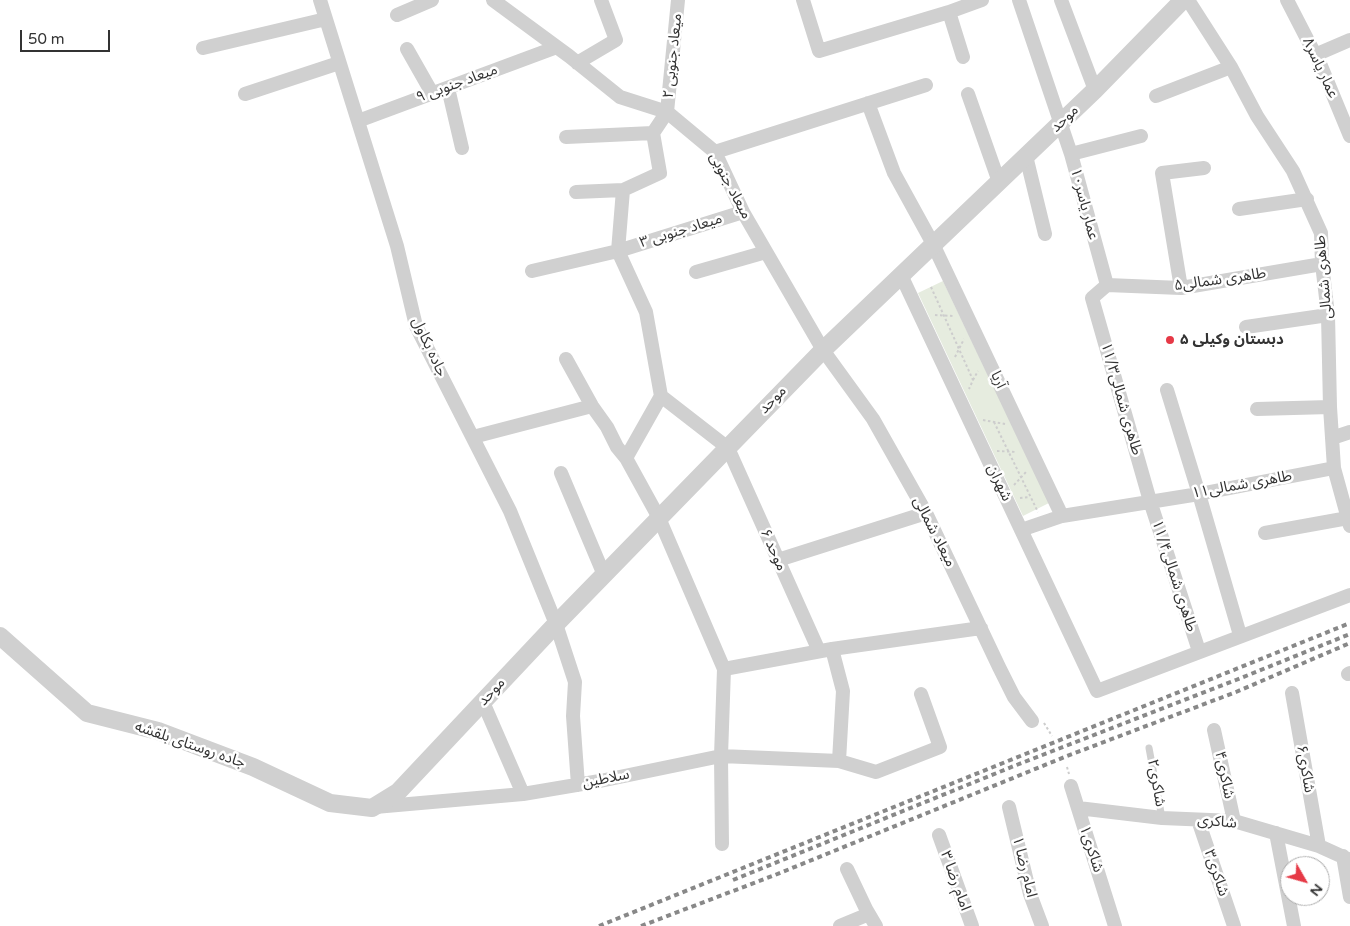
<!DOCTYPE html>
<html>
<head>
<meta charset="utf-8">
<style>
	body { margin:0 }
	#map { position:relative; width:1350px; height:926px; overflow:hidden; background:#fff; font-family:"Varela Round",sans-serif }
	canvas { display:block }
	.north { position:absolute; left:1280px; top:856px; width:50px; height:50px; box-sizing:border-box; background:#fff; border:1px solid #adadad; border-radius:50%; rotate:128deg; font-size:14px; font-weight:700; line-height:20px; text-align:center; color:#333 }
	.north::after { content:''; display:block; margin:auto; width:18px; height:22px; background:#e63946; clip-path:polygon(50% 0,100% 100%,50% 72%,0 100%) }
	.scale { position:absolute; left:20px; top:30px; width:90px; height:22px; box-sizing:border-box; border:2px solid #333; border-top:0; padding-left:6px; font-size:15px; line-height:18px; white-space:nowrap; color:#333; -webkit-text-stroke:4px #fff; paint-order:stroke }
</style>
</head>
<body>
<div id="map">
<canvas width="1350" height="926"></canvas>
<div class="north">N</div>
<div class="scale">50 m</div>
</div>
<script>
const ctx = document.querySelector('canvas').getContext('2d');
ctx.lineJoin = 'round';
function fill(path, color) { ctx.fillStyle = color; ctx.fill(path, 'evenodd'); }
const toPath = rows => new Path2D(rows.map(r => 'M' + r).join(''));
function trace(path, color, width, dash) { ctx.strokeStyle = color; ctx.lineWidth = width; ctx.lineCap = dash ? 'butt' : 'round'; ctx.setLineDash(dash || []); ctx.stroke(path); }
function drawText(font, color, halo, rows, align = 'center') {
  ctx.font = font + ' "Varela Round","Noto Sans Arabic",sans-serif'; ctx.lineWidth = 5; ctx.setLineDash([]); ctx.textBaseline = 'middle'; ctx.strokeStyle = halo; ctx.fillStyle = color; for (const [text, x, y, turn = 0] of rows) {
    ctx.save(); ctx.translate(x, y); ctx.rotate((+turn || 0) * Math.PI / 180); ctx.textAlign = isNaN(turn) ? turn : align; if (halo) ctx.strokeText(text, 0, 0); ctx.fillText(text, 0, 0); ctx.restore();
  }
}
fill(toPath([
	[943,281,1049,503,1023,516,918,293]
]), '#e6ecdf');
trace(toPath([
	[931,287,973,380,969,389],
	[935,315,953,316],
	[955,357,964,339],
	[973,380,978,371],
	[983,420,1005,424],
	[994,422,1038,512],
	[997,451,1017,452],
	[1014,485,1026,472],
	[1020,498,1030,497],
	[1044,723,1052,736],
	[1067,767,1069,774]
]), '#cdcdcd', 2, [2.5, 2.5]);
trace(toPath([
	[1149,748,1162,818]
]), '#d0d0d0', 7);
trace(toPath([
	[320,0,397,246,416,326,510,511,556,624,575,682,573,716,578,785],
	[493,0,569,56,620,97,667,112,715,152,743,212,823,350,873,419,926,513,999,667,1014,697,1032,721],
	[678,0,667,112,653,133,660,173,623,190,618,251,646,312,661,396,626,458,659,518,724,669,832,649,981,628],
	[803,0,819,51,949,12,982,0],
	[1019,0,1071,154,1107,285],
	[1061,0,1095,90],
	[1188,0,1231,67,1257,116,1293,171,1321,233,1322,264,1328,315,1330,407,1334,468,1350,526],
	[1287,0,1321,66,1350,136],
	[949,12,963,57],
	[397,15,432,0],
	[203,48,326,19],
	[407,49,432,93],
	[1315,55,1350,40],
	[577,63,616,40,601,0],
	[448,88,462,148],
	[245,94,339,63],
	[968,94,999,182],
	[1156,96,1231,67],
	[868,103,894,173,933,244,1062,516],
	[358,121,557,47],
	[566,137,653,133],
	[715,152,926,85],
	[1071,154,1141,136],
	[1026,156,1045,234],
	[576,192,623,190],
	[1239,209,1307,199],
	[532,271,618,251,743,212],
	[696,272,766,252],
	[901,275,1097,691,1350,595],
	[1181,288,1162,173,1204,168],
	[1246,327,1328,315],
	[566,359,592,406,607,427,617,447,626,458],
	[1167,390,1199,494,1240,635],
	[661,396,728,448,819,651],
	[1257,409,1330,407],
	[473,437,592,406],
	[1332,438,1350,432],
	[561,473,604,575],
	[1021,530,1062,516,1199,494,1334,468],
	[1265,533,1348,518],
	[778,560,926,513],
	[832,649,843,691,839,761],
	[1199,651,1150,501,1092,298,1107,285,1181,288,1322,264],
	[1348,674,1350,673],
	[1292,693,1319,846],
	[483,702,523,794],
	[1214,730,1234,821],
	[1071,786,1115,926],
	[375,807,523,794,600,781,721,756,839,761,876,772,940,747,921,694],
	[1009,807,1030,894,1042,926],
	[1078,808,1162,818,1234,821,1319,846,1350,860],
	[1198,820,1234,926],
	[1276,833,1294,926],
	[939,835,972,926],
	[722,844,721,756,724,669],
	[1343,856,1350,897],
	[847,869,866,909,876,926],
	[840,926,869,914]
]), '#d0d0d0', 14);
trace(toPath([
	[0,636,87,713,158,731,253,767,330,803,372,808,398,792,556,624,823,350,1095,90,1183,0]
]), '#d0d0d0', 18);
trace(toPath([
	[733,880,1014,766,1236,680,1350,634],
	[599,926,1350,623],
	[641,926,775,875,1067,756,1236,692,1350,643]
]), '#888', 4, [5, 4]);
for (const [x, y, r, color] of [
	[1170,340,5,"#e63946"]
]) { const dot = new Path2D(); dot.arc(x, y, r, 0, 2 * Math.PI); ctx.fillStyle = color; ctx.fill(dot); trace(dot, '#fff', 2); }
drawText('15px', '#333', '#fff', [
	["میعاد جنوبی ۲",673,56,-84],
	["عمار یاسر۸",1320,68,65],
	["میعاد جنوبی ۹",457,84,-20],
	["موحد",1065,119,-44],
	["میعاد جنوبی",730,186,62],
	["عمار یاسر۱۰",1084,204,75],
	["میعاد جنوبی ۳",681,231,-17],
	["طاهری شمالی",1324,277,-95],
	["طاهری شمالی۵",1220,280,-8],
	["جاده بکاول",429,347,65],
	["آریا",998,380,65],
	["طاهری شمالی۱۱/۳",1121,399,74],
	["موحد",773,400,-46],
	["شهران",999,483,65],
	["طاهری شمالی۱۱",1242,485,-10],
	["میعاد شمالی",934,532,63],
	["موحد ۶",773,550,66],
	["طاهری شمالی۱۱/۴",1174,576,72],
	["موحد",492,692,-47],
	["جاده روستای بلقشه",190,745,19],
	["شاکری۶",1305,769,80],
	["شاکری۴",1224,775,78],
	["سلاطین",606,779,-11],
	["شاکری۲",1156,783,80],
	["شاکری",1217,822,5],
	["شاکری۱",1091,849,72],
	["امام رضا ۱",1024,867,76],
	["شاکری۳",1216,873,71],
	["امام رضا ۳",955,881,70]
]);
drawText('bold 15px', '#333', '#fff', [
	["دبستان وکیلی ۵",1180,340]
], 'left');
</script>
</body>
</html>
